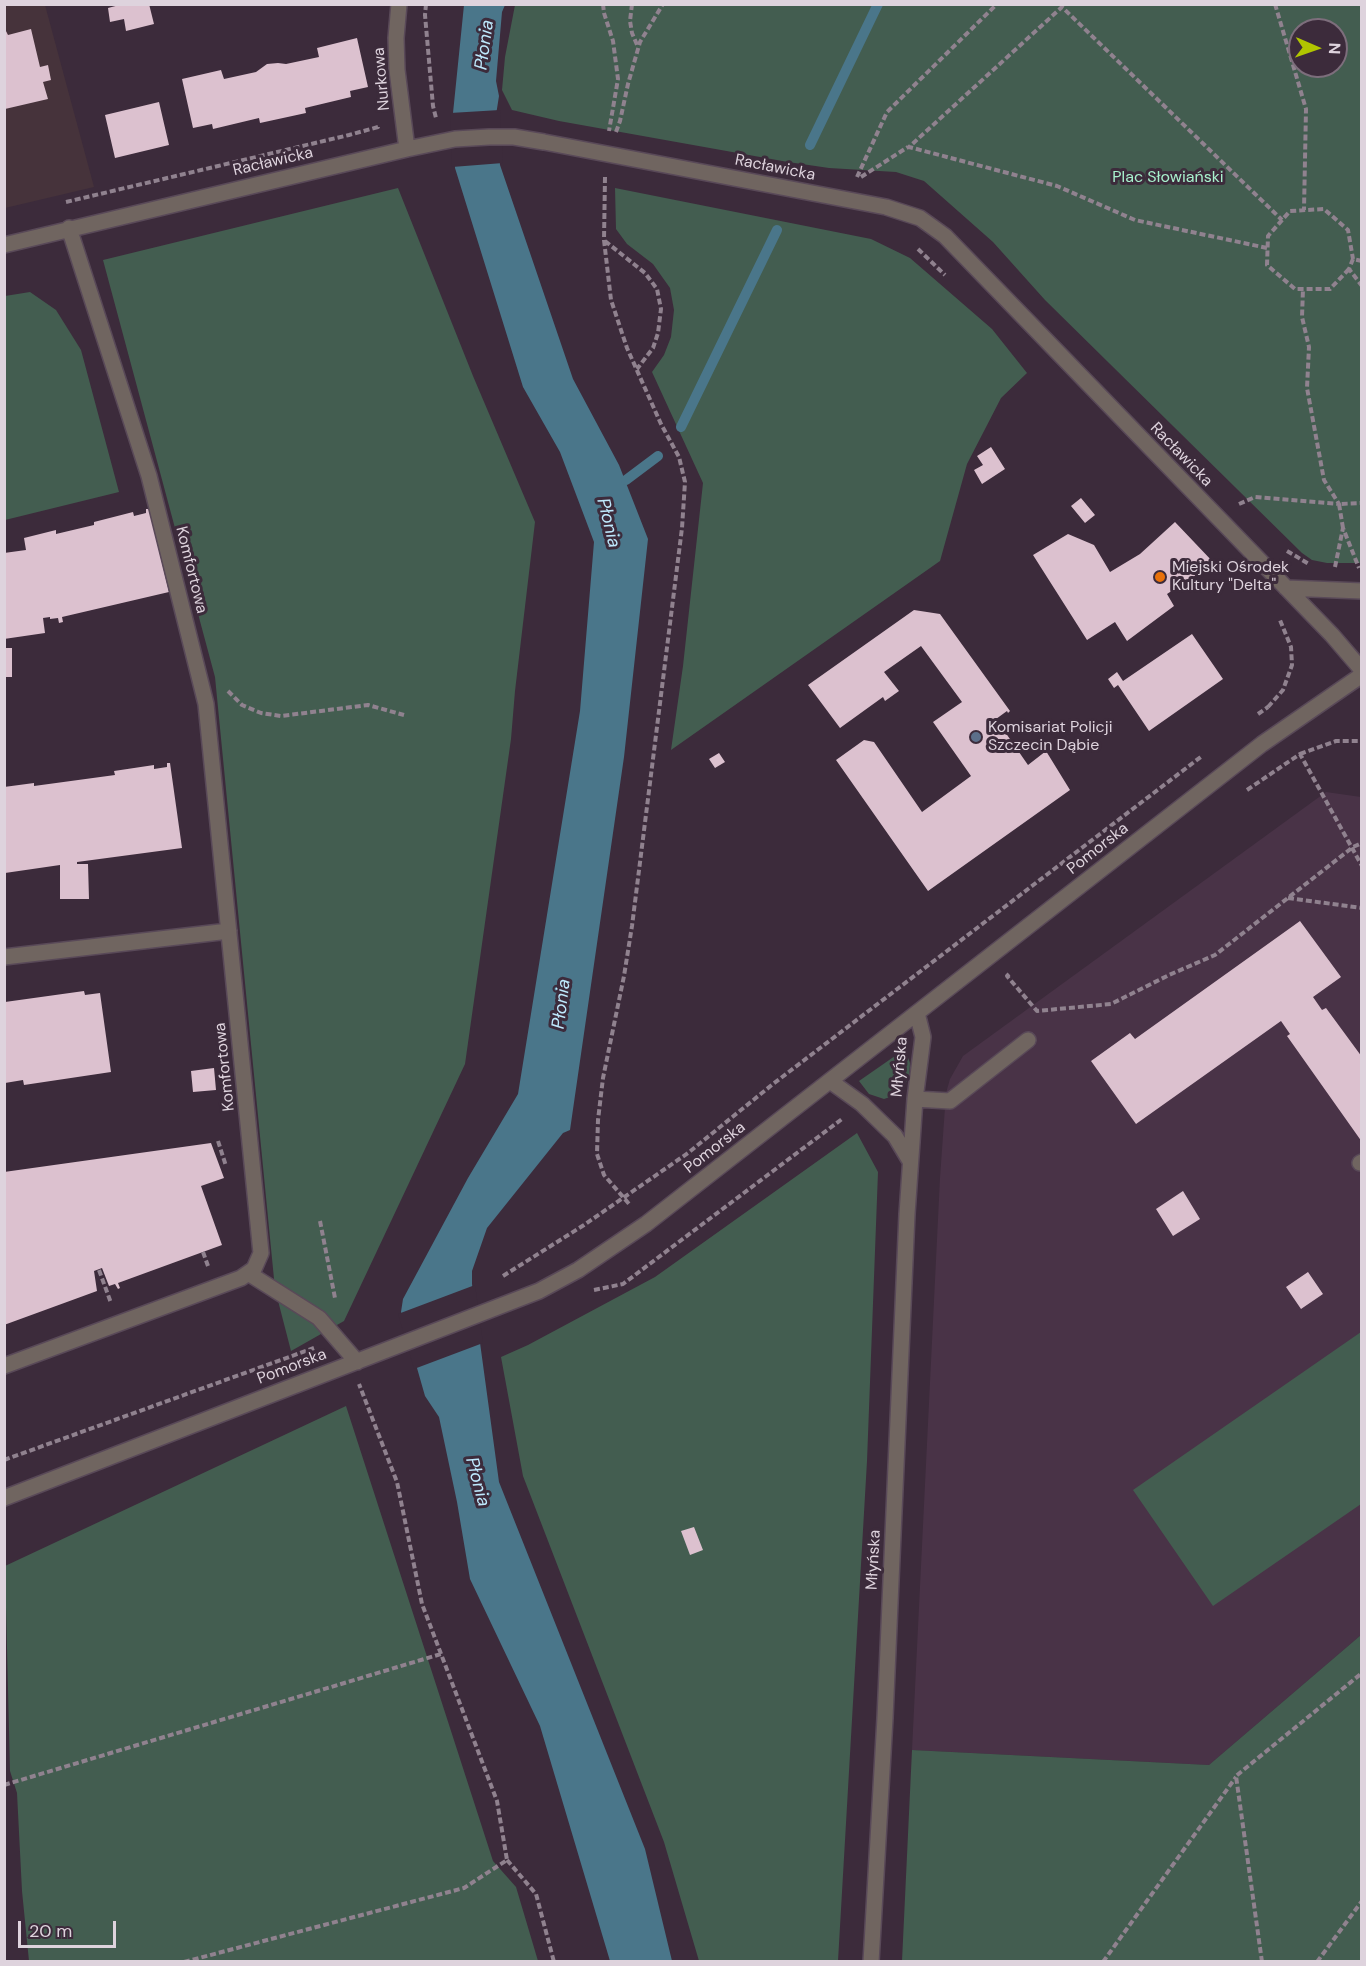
<!DOCTYPE html>
<html>
<head>
<meta charset="utf-8">
<style>
	body { margin:0 }
	#map { position:relative; width:1366px; height:1966px; overflow:hidden; background:#3c2b3b; font-family:"DM Sans",sans-serif }
	canvas { display:block }
	.frame { position:absolute; inset:0; border:6px solid #ded3dd; pointer-events:none }
	.north { position:absolute; left:1288px; top:18px; width:60px; height:60px; box-sizing:border-box; background:#3c2b3b; border:2px solid #7d6e7c; border-radius:50%; rotate:92deg; font-size:16px; font-weight:700; line-height:24px; text-align:center; color:#ded3dd }
	.north::after { content:''; display:block; margin:auto; width:21px; height:27px; background:#b1c500; clip-path:polygon(50% 0,100% 100%,50% 72%,0 100%) }
	.scale { position:absolute; left:18px; top:1921px; width:98px; height:27px; box-sizing:border-box; border:3px solid #ded3dd; border-top:0; padding-left:8px; font-size:18px; line-height:21px; white-space:nowrap; color:#ded3dd; -webkit-text-stroke:4px #3c2b3b; paint-order:stroke }
</style>
</head>
<body>
<div id="map">
<canvas width="1366" height="1966"></canvas>
<div class="frame"></div>
<div class="north">N</div>
<div class="scale">20 m</div>
</div>
<script>
const ctx = document.querySelector('canvas').getContext('2d');
ctx.lineJoin = 'round';
function fill(path, color) { ctx.fillStyle = color; ctx.fill(path, 'evenodd'); }
const toPath = rows => new Path2D(rows.map(r => 'M' + r).join(''));
function trace(path, color, width, dash) { ctx.strokeStyle = color; ctx.lineWidth = width; ctx.lineCap = dash ? 'butt' : 'round'; ctx.setLineDash(dash || []); ctx.stroke(path); }
function drawText(font, color, halo, rows, align = 'center') {
  ctx.font = font + ' "DM Sans",sans-serif'; ctx.lineWidth = 6; ctx.setLineDash([]); ctx.textBaseline = 'middle'; ctx.strokeStyle = halo; ctx.fillStyle = color; for (const [text, x, y, turn = 0] of rows) {
    ctx.save(); ctx.translate(x, y); ctx.rotate((+turn || 0) * Math.PI / 180); ctx.textAlign = isNaN(turn) ? turn : align; if (halo) ctx.strokeText(text, 0, 0); ctx.fillText(text, 0, 0); ctx.restore();
  }
}
fill(toPath([
	[4,5,45,5,94,187,5,208]
]), '#46333b');
fill(toPath([
	[1326,792,1361,797,1361,1635,1209,1765,912,1750,940,1178,946,1093,950,1079,963,1056]
]), '#493347');
fill(toPath([
	[515,5,1361,5,1361,563,1327,563,1312,560,1302,553,1045,300,993,242,924,181,896,172,829,168,788,162,559,121,512,110,502,90,505,57],
	[1300,30,1336,30,1336,66,1300,66],
	[398,188,473,376,535,522,515,691,511,739,465,1064,344,1321,291,1351,275,1289,215,677,103,260],
	[615,188,871,239,910,258,992,329,1027,373,1001,398,967,464,940,561,671,750,683,666,703,483,652,372,664,355,671,337,674,310,670,288,653,264,627,244,616,229],
	[30,292,56,310,81,350,119,492,5,520,5,296],
	[905,1049,910,1063,909,1077,901,1091,896,1095,884,1099,869,1094,859,1081],
	[857,1133,878,1172,867,1461,838,1961,699,1961,664,1842,523,1476,501,1357,528,1345,655,1277],
	[1361,1332,1361,1504,1213,1606,1133,1490],
	[346,1406,493,1861,516,1887,538,1961,29,1961,22,1891,17,1793,10,1771,5,1566],
	[1361,1635,1361,1961,902,1961,912,1750,1209,1765]
]), '#435d50');
fill(toPath([
	[464,5,505,5,502,12,496,81,499,96,496,115,500,165,573,379,619,465,648,539,624,757,570,1130,563,1133,487,1228,472,1271,472,1284,499,1482,645,1849,672,1961,610,1961,540,1726,470,1579,457,1502,439,1417,425,1396,401,1312,403,1299,468,1178,518,1094,580,711,594,542,560,452,523,387,455,168,453,113]
]), '#4a768a');
fill(toPath([
	[500,110,503,163,452,167,450,113],
	[475,1285,483,1343,414,1369,398,1314]
]), '#3c2b3b');
trace(toPath([
	[810,145,878,4],
	[681,427,777,230],
	[626,480,658,456]
]), '#4a768a', 10);
fill(toPath([
	[123,4,149,4,154,24,126,31,124,19,110,22,108,8],
	[5,29,8,35,31,29,40,67,48,65,51,80,43,82,48,99,5,109],
	[357,38,368,87,350,91,351,97,305,108,306,113,260,123,259,118,213,129,212,124,193,128,182,79,221,70,224,79,256,72,267,64,278,63,286,64,319,57,317,48],
	[159,102,169,145,115,158,105,115],
	[991,447,1005,469,982,484,974,470,983,465,977,456],
	[1081,498,1095,515,1085,523,1071,506],
	[146,509,149,509,169,592,62,617,63,622,59,623,58,618,50,619,50,617,43,618,45,633,4,639,4,553,26,550,24,538,56,530,56,534,94,525,94,522,133,512,134,516,146,513],
	[1175,522,1214,563,1167,594,1174,606,1127,641,1115,622,1087,640,1033,555,1068,534,1094,545,1110,572,1140,554],
	[914,610,940,614,1010,711,1008,713,1007,711,996,719,1028,765,1046,751,1070,790,928,891,836,760,864,740,874,742,922,812,971,776,933,722,962,702,921,646,884,672,899,691,885,701,883,697,840,728,808,685],
	[1192,634,1223,679,1149,731,1118,685,1114,688,1108,679,1117,672,1123,681],
	[4,648,12,648,12,677,4,677],
	[719,753,725,762,715,768,709,759],
	[167,763,170,763,182,848,77,862,77,864,88,864,89,899,60,899,60,865,5,873,4,787,34,783,34,786,115,775,114,771,154,765,154,769,167,767],
	[1300,921,1341,977,1313,997,1322,1010,1326,1008,1362,1057,1362,1142,1287,1036,1290,1034,1281,1021,1136,1124,1091,1061,1130,1033,1135,1039],
	[84,991,85,995,100,993,111,1072,24,1085,23,1080,5,1083,5,1002],
	[214,1068,216,1090,193,1092,191,1071],
	[211,1143,224,1178,201,1186,222,1245,118,1283,120,1288,118,1289,115,1284,109,1286,102,1268,94,1271,97,1291,4,1325,4,1172],
	[1183,1191,1200,1219,1173,1236,1156,1209],
	[1308,1272,1323,1294,1301,1309,1286,1287],
	[694,1527,703,1550,690,1555,681,1531]
]), '#dcc1cf');
const minor = toPath([
	[399,4,396,38,397,70,407,149],
	[4,245,407,149,455,139,489,137,514,137,544,142,886,207,920,218,945,236,1332,635,1362,670],
	[1286,588,1362,591],
	[4,957,229,931],
	[830,1081,862,1104,895,1136,910,1161],
	[915,1099,950,1101,1028,1040],
	[1360,1163,1362,1162],
	[248,1273,319,1318,357,1362],
	[4,1366,241,1278,254,1269,261,1253,206,704,149,476,69,228],
	[4,1498,539,1291,578,1270,646,1224,1262,744,1362,675],
	[871,1962,885,1718,907,1214,915,1099,923,1037,917,1013]
]);
trace(minor, '#594958', 18);
trace(toPath([
	[426,4,425,15,433,106,436,118,438,118],
	[603,4,604,13,613,41,618,79,609,131],
	[632,4,630,21,632,33,638,47],
	[1275,4,1306,109,1304,210],
	[616,132,620,121,628,84,640,42,663,4],
	[605,177,604,240,611,300,627,348,661,424,679,457,685,482,682,528,632,926,624,976,603,1078,598,1120,597,1154,604,1175,630,1205],
	[857,177,887,112,997,4],
	[861,177,908,147],
	[66,202,349,135,378,127,378,125],
	[605,241,645,273,657,289,661,309,658,333,653,348,637,369],
	[1267,248,1135,220,1057,186,909,147,1062,7,1282,220],
	[918,249,945,275],
	[1362,261,1353,259,1349,269,1362,286],
	[1349,269,1330,289,1295,289,1267,265,1268,236,1290,211,1324,209,1348,230,1353,259],
	[1239,504,1255,497,1339,504,1324,480,1307,388,1309,347,1302,317,1303,289],
	[1343,528,1339,504,1362,503],
	[1287,551,1309,564],
	[1335,567,1343,528,1359,568],
	[228,691,242,705,261,713,281,716,368,705,404,715],
	[1268,707,1283,690,1292,665,1291,647,1280,620],
	[1258,714,1268,707],
	[1300,754,1336,741,1362,741],
	[1247,790,1300,754,1362,866],
	[1288,898,1362,908],
	[1009,974,1007,976,1037,1011,1111,1004,1169,975,1215,955,1353,847,1362,843],
	[218,1141,226,1166],
	[320,1221,335,1298],
	[203,1252,208,1266],
	[99,1270,111,1303],
	[503,1276,584,1225,688,1153,773,1084,1202,756],
	[594,1290,623,1284,842,1119],
	[4,1460,314,1348],
	[4,1785,441,1654],
	[507,1860,536,1894,554,1962],
	[184,1962,464,1888,507,1860,497,1801,422,1604,397,1482,359,1384],
	[1103,1962,1236,1777],
	[1262,1962,1236,1776,1362,1673],
	[1317,1962,1362,1901]
]), '#90828f', 4, [6, 3]);
trace(minor, '#706560', 15);
for (const [x, y, r, color] of [
	[1160,577,6,"#e8710a"],
	[976,737,6,"#5c6f8a"]
]) { const dot = new Path2D(); dot.arc(x, y, r, 0, 2 * Math.PI); ctx.fillStyle = color; ctx.fill(dot); trace(dot, '#3c2b3b', 2); }
drawText('16px', '#ded3dd', '#3c2b3b', [
	["Nurkowa",382,79,-95],
	["Racławicka",273,162,-13],
	["Racławicka",775,168,11],
	["Racławicka",1181,455,46],
	["Komfortowa",191,570,76],
	["Pomorska",1098,849,-38],
	["Komfortowa",225,1067,-96],
	["Młyńska",900,1067,-85],
	["Pomorska",715,1148,-38],
	["Pomorska",292,1367,-21],
	["Młyńska",874,1560,-87]
]);
drawText('16px', '#a8f1cd', '#3c2b3b', [
	["Plac Słowiański",1168,178]
]);
drawText('16px', '#ded3dd', '#3c2b3b', [
	["Miejski Ośrodek",1172,568],
	["Kultury \"Delta\"",1172,586],
	["Komisariat Policji",988,728],
	["Szczecin Dąbie",988,746]
], 'left');
drawText('italic 18px', '#bee9fd', '#3c2b3b', [
	["Płonia",485,45,-82],
	["Płonia",608,523,76],
	["Płonia",562,1004,-83],
	["Płonia",477,1482,75]
]);
</script>
</body>
</html>
